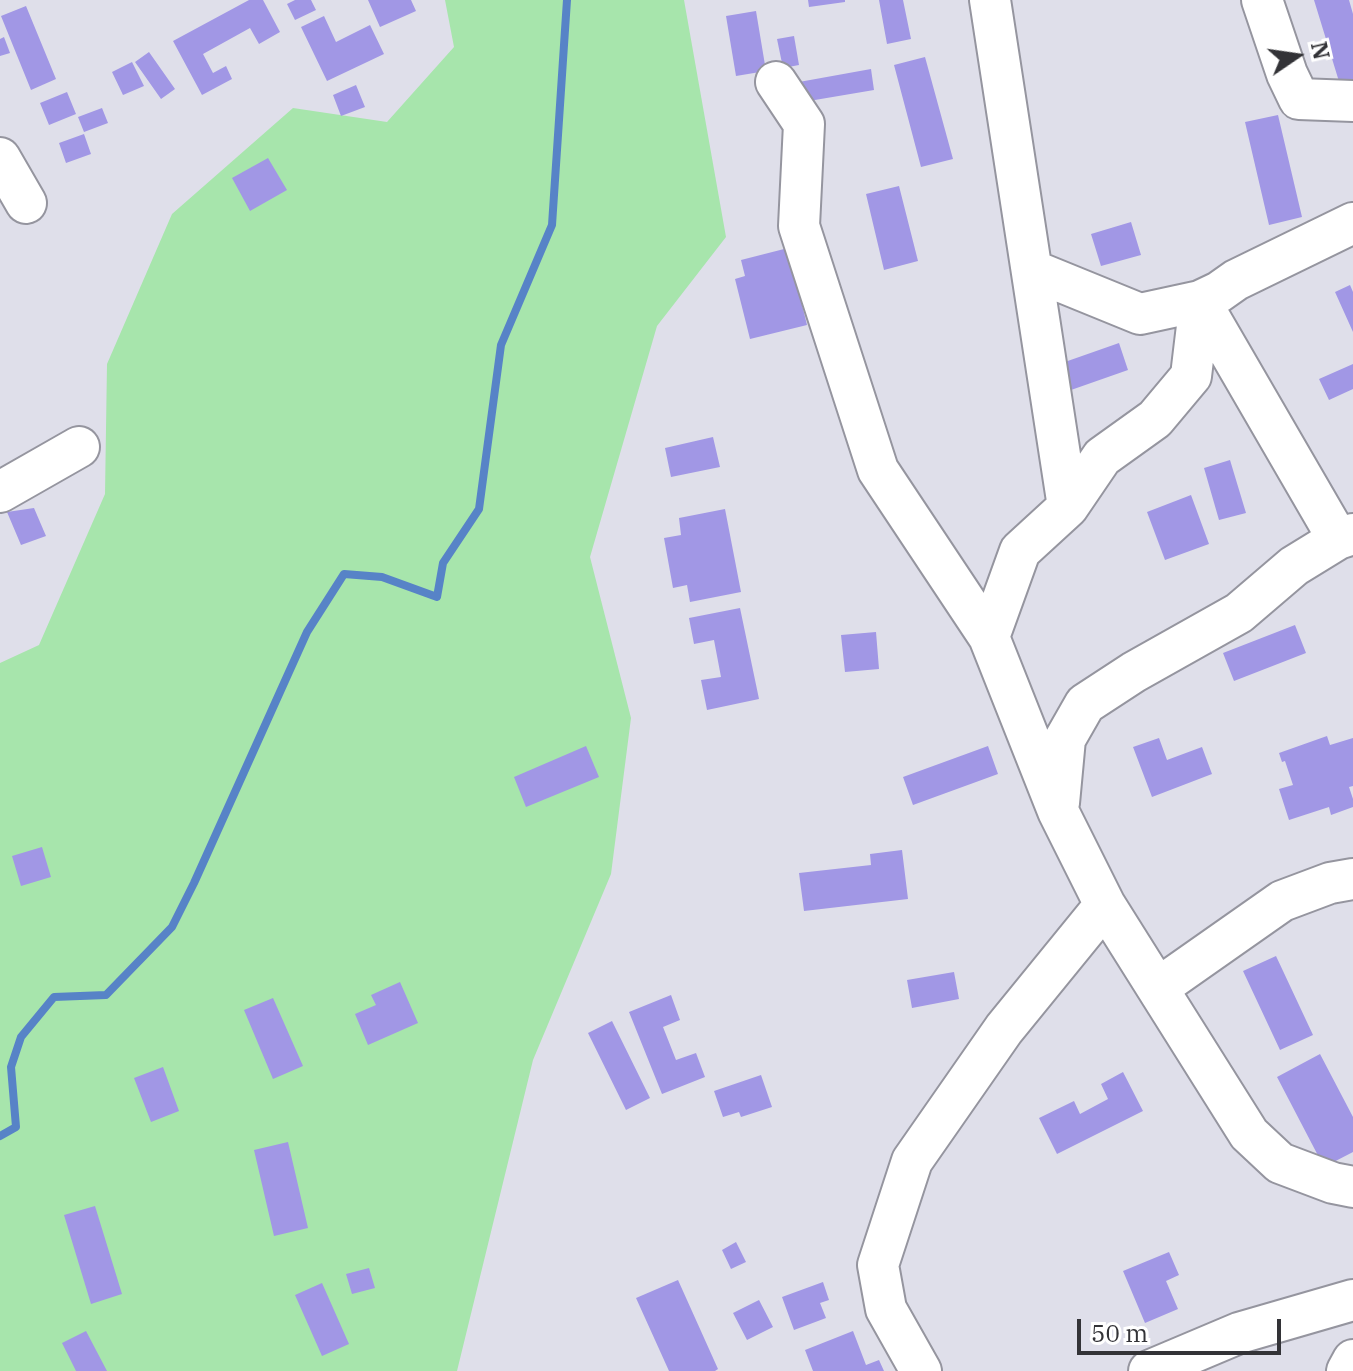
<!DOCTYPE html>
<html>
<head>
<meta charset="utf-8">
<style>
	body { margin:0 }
	#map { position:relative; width:1353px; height:1371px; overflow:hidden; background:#dfdfea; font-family:"IBM Plex Serif",serif }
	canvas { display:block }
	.north { position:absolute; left:1257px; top:16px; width:80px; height:80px; -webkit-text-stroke:6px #fff; paint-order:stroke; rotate:77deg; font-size:22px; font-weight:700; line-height:32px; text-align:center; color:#333337 }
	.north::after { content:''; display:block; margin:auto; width:28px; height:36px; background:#333337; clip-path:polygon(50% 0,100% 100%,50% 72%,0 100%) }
	.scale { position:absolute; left:1077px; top:1319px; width:204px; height:36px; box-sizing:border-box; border:4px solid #333337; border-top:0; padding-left:10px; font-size:24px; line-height:28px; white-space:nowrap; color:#333337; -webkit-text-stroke:6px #fff; paint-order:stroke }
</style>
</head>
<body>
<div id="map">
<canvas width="1353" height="1371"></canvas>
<div class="north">N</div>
<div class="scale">50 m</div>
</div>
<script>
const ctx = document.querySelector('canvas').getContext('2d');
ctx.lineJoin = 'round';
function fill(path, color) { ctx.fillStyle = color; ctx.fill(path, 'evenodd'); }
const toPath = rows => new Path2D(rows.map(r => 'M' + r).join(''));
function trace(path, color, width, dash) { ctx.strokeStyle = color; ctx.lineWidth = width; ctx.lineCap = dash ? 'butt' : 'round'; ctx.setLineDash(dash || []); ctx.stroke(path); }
fill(toPath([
	[445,0,684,0,726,237,657,326,590,557,631,718,611,874,533,1060,457,1371,0,1371,0,663,39,645,105,494,107,364,172,214,293,108,387,122,454,47]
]), '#a7e5ac');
trace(toPath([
	[0,1136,16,1127,11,1067,21,1037,54,997,106,995,172,927,194,883,307,632,344,574,382,577,437,597,443,563,479,509,501,345,552,225,567,0]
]), '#5783c7', 8);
fill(toPath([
	[249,0,263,0,280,32,259,44,250,28,203,54,213,73,226,66,232,79,202,95,173,41],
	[295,0,311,0,316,10,295,20,287,4],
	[368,0,411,0,416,11,380,27],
	[808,0,845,0,845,2,809,7],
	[879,0,903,0,911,39,887,44],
	[1314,0,1349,0,1353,14,1353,84,1341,88],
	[26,6,56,79,31,90,1,16],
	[756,11,766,71,736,76,726,16],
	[324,16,336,42,370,25,384,54,327,81,301,27],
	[794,36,799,65,783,68,777,39],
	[4,37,10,53,0,56,0,39],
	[149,52,175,89,161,99,135,62],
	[925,57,953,159,921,167,894,65],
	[132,62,144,86,123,95,112,72],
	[871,69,874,90,803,102,799,82],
	[356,85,365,107,341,116,333,95],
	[67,92,76,114,49,125,40,103],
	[102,108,108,123,84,132,78,117],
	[1278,115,1302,217,1269,225,1245,122],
	[84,134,91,154,66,163,59,143],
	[268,158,287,190,250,211,232,178],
	[899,186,918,261,884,270,866,194],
	[1131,222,1141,255,1101,266,1091,234],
	[788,248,807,325,750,339,735,279,745,276,741,260],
	[1350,285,1353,292,1353,332,1335,292],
	[1119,343,1128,370,1071,390,1062,363],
	[1353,364,1353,389,1329,400,1319,379],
	[713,437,720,467,671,477,665,448],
	[1230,460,1246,513,1219,520,1204,468],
	[1191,495,1209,544,1165,560,1147,512],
	[34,508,46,536,21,545,7,512],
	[725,509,741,592,690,602,687,585,673,588,664,538,681,535,679,518],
	[740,608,759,699,707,710,701,680,721,677,714,640,694,644,689,618],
	[1295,625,1306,653,1234,681,1223,653],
	[876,632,879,669,845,672,841,635],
	[1327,736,1330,745,1353,738,1353,786,1349,787,1353,799,1353,807,1331,815,1329,807,1289,820,1279,789,1293,785,1285,761,1282,762,1279,753],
	[1159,738,1167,760,1202,747,1212,774,1152,797,1133,747],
	[586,746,599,777,526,807,514,777],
	[988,746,998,774,913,805,903,777],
	[42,847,51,877,21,886,12,856],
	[902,850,908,899,804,911,799,873,871,865,870,854],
	[1276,956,1313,1035,1280,1050,1243,971],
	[954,972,959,999,912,1008,907,980],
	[400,982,418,1023,368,1045,355,1014,376,1005,371,995],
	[671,995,680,1020,663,1027,676,1060,696,1053,705,1077,662,1094,629,1012],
	[273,998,303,1066,273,1079,244,1010],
	[612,1021,650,1098,626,1110,588,1033],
	[1320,1054,1353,1117,1353,1152,1324,1167,1277,1077],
	[163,1067,179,1111,151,1122,134,1078],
	[1123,1072,1143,1111,1057,1154,1039,1118,1074,1101,1080,1114,1108,1099,1101,1084],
	[761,1075,772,1107,741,1117,739,1112,723,1117,714,1091],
	[288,1142,308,1228,274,1236,254,1150],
	[95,1206,122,1294,91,1304,64,1215],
	[736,1242,746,1262,731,1269,722,1250],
	[1169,1252,1179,1275,1166,1281,1178,1309,1145,1323,1123,1271],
	[369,1268,375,1288,352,1294,346,1274],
	[678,1280,718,1369,715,1371,669,1371,636,1298],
	[823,1282,829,1300,820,1303,826,1318,794,1330,782,1297],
	[322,1283,349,1344,322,1356,295,1295],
	[759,1300,773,1327,747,1340,733,1313],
	[86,1331,107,1371,76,1371,62,1343],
	[853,1331,866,1365,879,1360,884,1371,813,1371,805,1350]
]), '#a197e5');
const minor = toPath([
	[990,0,1068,507],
	[1262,0,1287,74,1299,99,1353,101],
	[776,82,804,124,799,226,878,470,989,637],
	[0,158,26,203],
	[1032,270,1140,314,1200,301,1219,292,1236,280,1353,223],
	[1200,301,1191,376,1155,419,1102,457,1068,507,1020,551,989,637,1058,811,1105,905,1249,1134,1280,1163,1333,1183,1353,1187],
	[1200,301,1338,539,1353,534],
	[0,492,79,447],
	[1059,803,1065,739,1085,704,1134,672,1239,613,1294,566,1338,539],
	[1158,988,1282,901,1330,883,1353,879],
	[921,1371,886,1309,878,1265,912,1161,1004,1029,1105,905],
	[1149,1371,1239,1333,1353,1300],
	[1347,1371,1353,1360]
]);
trace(minor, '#95959f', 44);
trace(minor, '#fff', 40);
</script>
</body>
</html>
